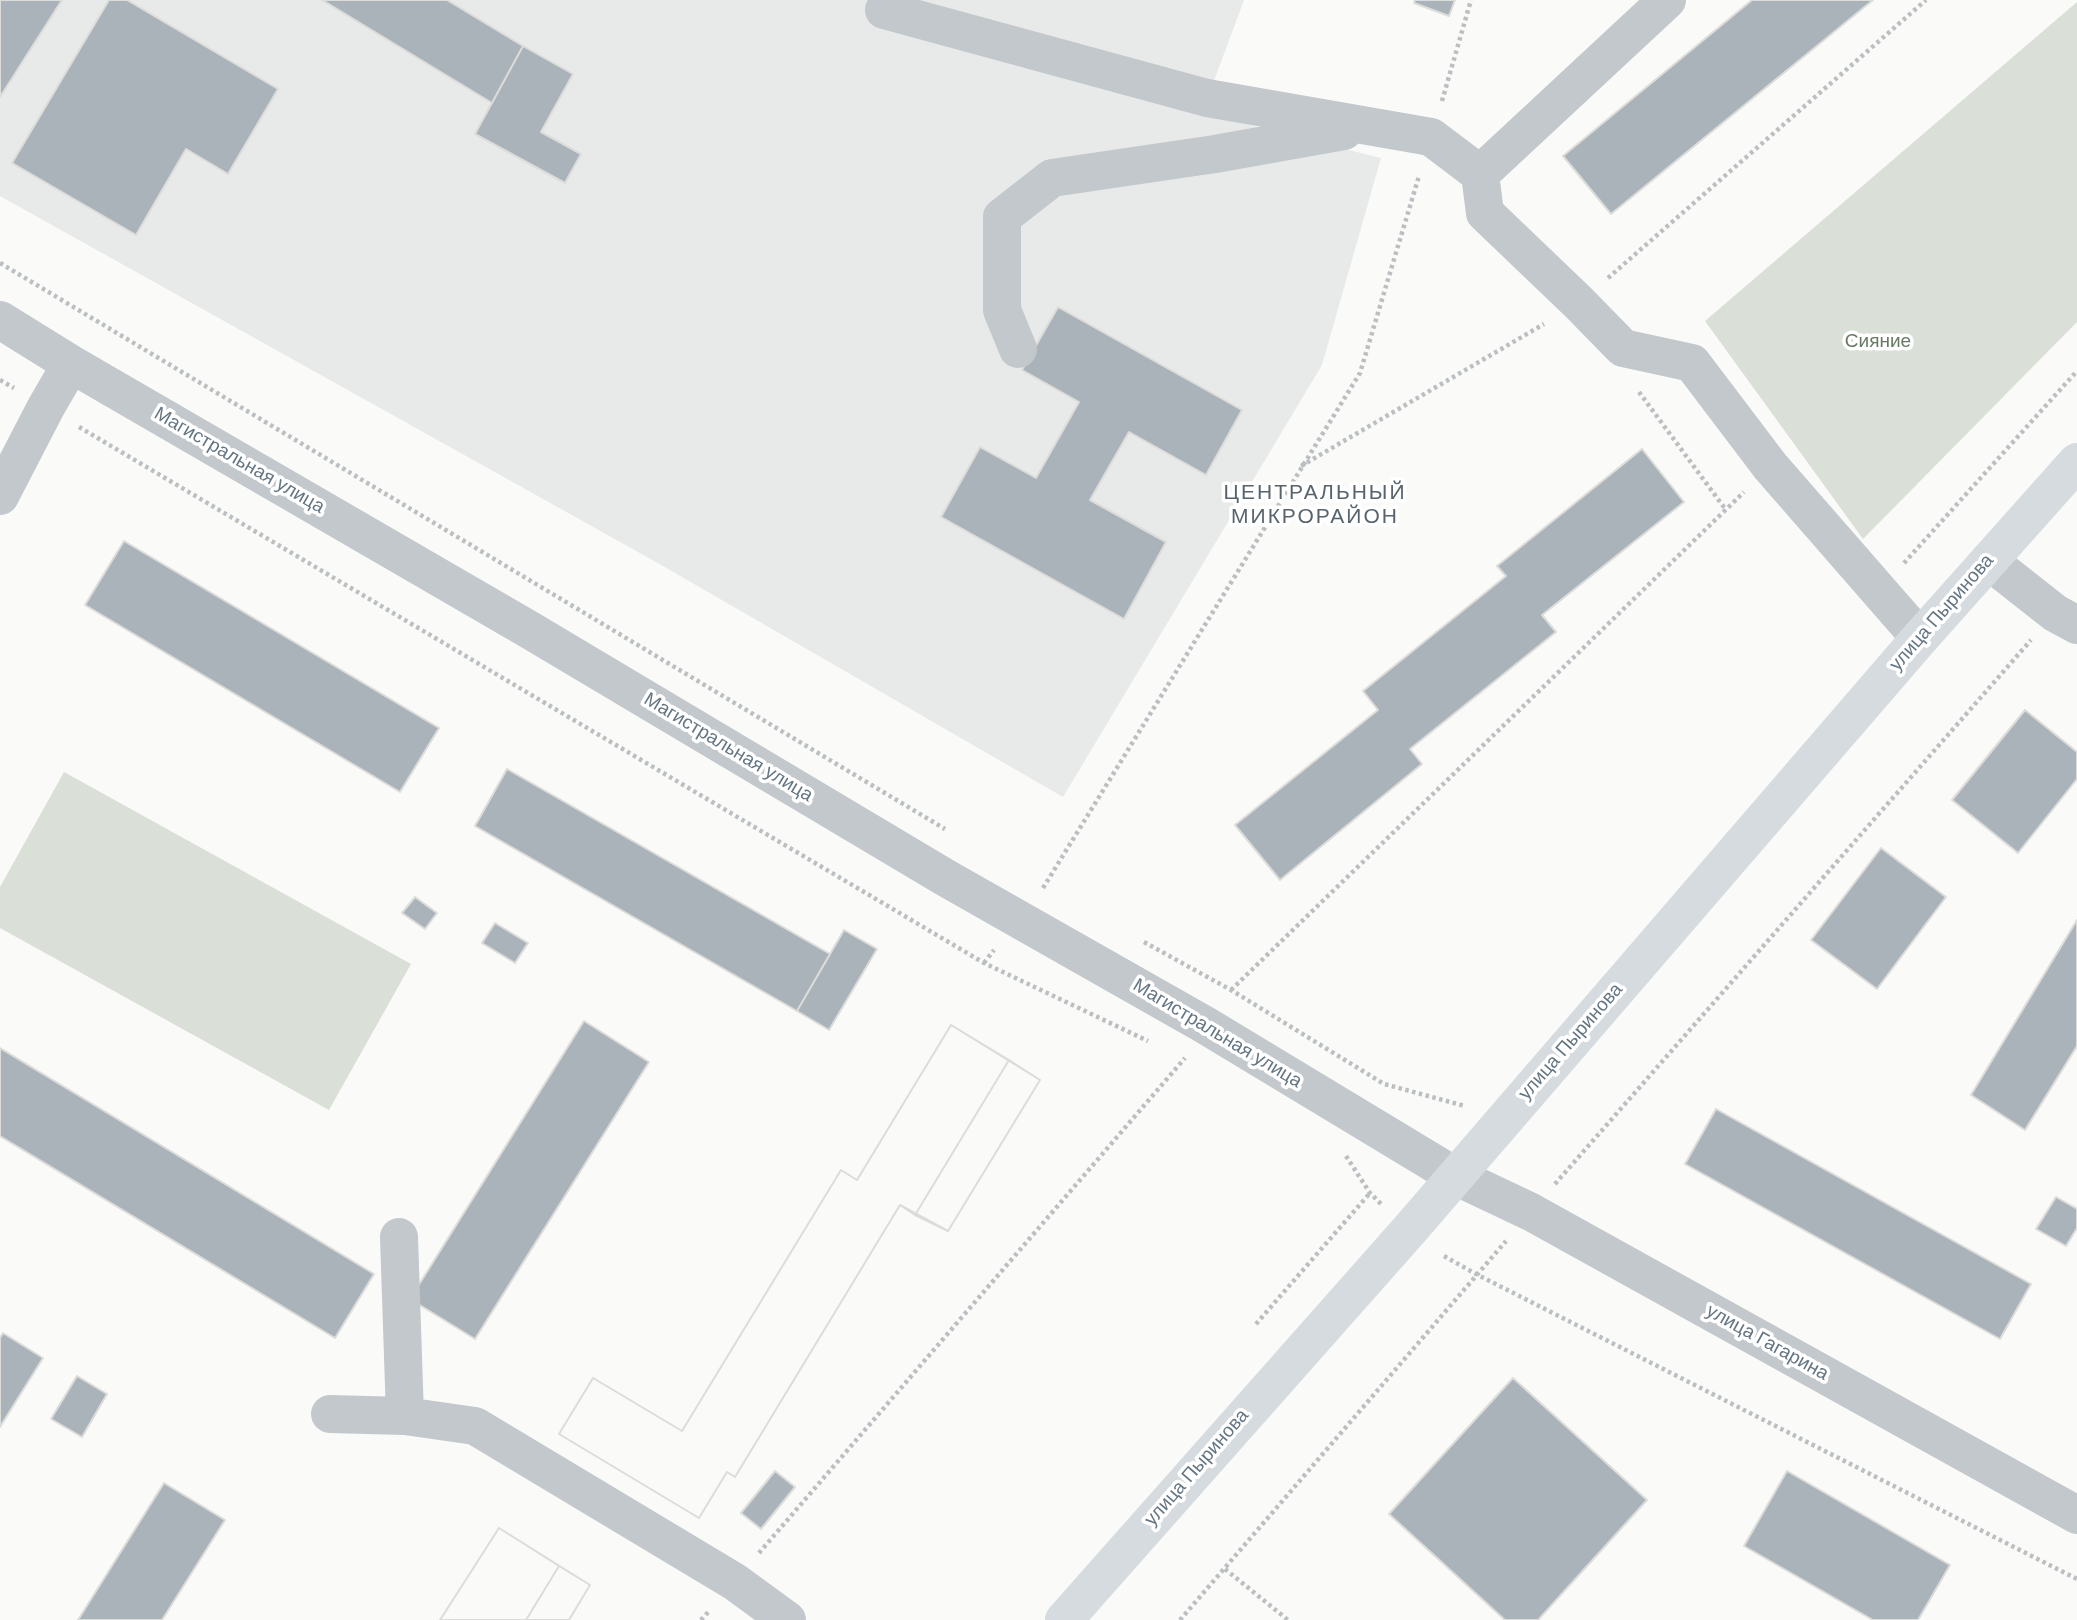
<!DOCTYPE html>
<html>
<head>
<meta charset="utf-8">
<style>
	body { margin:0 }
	canvas { display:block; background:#fafaf8 }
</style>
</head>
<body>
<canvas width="2077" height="1620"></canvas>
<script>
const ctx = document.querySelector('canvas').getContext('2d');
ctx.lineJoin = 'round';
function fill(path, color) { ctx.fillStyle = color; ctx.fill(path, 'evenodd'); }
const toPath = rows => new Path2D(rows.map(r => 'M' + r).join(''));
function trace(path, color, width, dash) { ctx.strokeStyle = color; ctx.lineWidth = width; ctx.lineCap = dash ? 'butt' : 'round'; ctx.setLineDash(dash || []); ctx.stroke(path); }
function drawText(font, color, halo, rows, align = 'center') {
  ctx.font = font + ' "DM Sans",sans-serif'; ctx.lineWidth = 7; ctx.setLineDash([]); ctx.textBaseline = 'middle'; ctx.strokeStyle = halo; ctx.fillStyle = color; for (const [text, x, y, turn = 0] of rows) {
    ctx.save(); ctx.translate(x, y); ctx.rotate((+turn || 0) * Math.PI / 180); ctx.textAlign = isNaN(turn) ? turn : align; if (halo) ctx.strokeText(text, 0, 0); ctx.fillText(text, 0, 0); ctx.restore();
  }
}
fill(toPath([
	[0,0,1244,0,1202,113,1381,158,1322,365,1063,797,656,562,0,196]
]), '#e8e9e9');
fill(toPath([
	[2077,2,2077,322,1863,539,1705,321],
	[64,772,411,964,329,1110,0,928,0,887]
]), '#dadfd7');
const building = toPath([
	[0,0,62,0,0,97,0,0],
	[109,0,127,0,278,89,228,174,186,149,136,235,12,163,109,0],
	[322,0,447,0,523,46,492,103,322,0],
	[1415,0,1455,0,1449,16,1414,3,1415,0],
	[1752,0,1873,0,1611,214,1563,156,1752,0],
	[523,46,573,74,541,132,581,154,565,183,475,134,523,46],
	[1058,307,1242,410,1206,475,1129,432,1090,500,1166,542,1124,619,941,517,980,447,1036,478,1079,402,1022,370,1058,307],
	[1642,449,1684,502,1542,615,1556,632,1410,749,1422,764,1280,880,1235,825,1378,710,1363,691,1506,576,1497,566,1642,449],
	[124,541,439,728,400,792,85,605,124,541],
	[2025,710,2077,752,2077,779,2018,853,1952,800,2025,710],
	[507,769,830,954,797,1011,475,826,507,769],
	[1881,848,1946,897,1877,989,1811,940,1881,848],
	[415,897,437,913,425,929,402,913,415,897],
	[2077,920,2077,1046,2025,1130,1971,1095,2077,920],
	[495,923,528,943,515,963,482,943,495,923],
	[844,930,877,949,829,1030,797,1011,844,930],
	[584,1021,649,1062,475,1339,410,1299,584,1021],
	[951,1025,1040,1080,948,1231,900,1205,735,1477,727,1472,699,1518,559,1434,593,1378,682,1431,841,1170,857,1180,951,1025],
	[951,1025,1009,1060,915,1215,900,1205,735,1477,727,1472,699,1518,559,1434,593,1378,682,1431,841,1170,857,1180,951,1025],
	[0,1048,374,1274,335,1338,0,1136,0,1048],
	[1009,1060,1040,1080,948,1231,915,1215,1009,1060],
	[1716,1109,2031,1284,2000,1339,1685,1164,1716,1109],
	[2056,1197,2077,1209,2077,1228,2066,1246,2036,1229,2056,1197],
	[3,1333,43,1358,0,1427,0,1338,3,1333],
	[77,1376,107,1394,82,1437,51,1419,77,1376],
	[1513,1378,1647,1500,1538,1620,1505,1620,1389,1514,1513,1378],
	[775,1471,795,1487,761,1529,741,1513,775,1471],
	[1787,1471,1950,1565,1918,1620,1873,1620,1744,1546,1787,1471],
	[164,1483,225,1520,162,1620,78,1620,164,1483],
	[499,1528,590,1585,569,1620,440,1620,499,1528],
	[499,1528,559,1566,526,1620,440,1620,499,1528],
	[559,1566,590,1585,569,1620,526,1620,559,1566]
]);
fill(building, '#aab3b9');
trace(building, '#dcdcda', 2);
trace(toPath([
	[1442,101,1471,0],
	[0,263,945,829],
	[1608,278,1926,0],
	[0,380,14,388],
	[1639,392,1726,510],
	[79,427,984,963,1148,1041],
	[1301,466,1544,324],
	[1904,563,2077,371],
	[1043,888,1360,373,1419,176],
	[1144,942,1231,990,1384,1084,1465,1106],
	[984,963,994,950],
	[1231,990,1744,492],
	[1346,1156,1370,1193,1382,1205],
	[1555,1184,2031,640],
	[1444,1256,1476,1274,2077,1579],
	[1256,1324,1370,1193],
	[759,1553,1185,1058],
	[1225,1569,1288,1620],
	[701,1620,710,1610],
	[1180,1620,1506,1241]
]), '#bbbfc2', 4.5, [3.5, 3.5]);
trace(toPath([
	[884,10,1207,98,1431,137,1480,174,1485,213,1579,303,1623,348,1692,363,1770,466,1920,638],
	[1480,174,1667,0],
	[0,320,71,364,528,629,946,878,1205,1025,1455,1176,1531,1212,2077,1515],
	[1018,349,1002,310,1002,217,1052,178,1215,154,1344,131],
	[0,496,46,407,71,364],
	[1989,561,2055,613,2077,625],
	[399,1237,405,1416],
	[330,1414,405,1416,475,1426,735,1582,787,1620]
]), '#c3c8cc', 38);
trace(toPath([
	[1064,1620,1412,1227,1920,638,2077,462]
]), '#d6dbdf', 38);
drawText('19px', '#687a64', '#fff', [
	["Сияние",1878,342]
]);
drawText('19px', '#657683', '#fff', [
	["Магистральная улица",239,461,30],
	["улица Пыринова",1942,613,-49],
	["Магистральная улица",728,748,31],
	["Магистральная улица",1217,1034,31],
	["улица Пыринова",1571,1042,-49],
	["улица Гагарина",1767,1343,29],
	["улица Пыринова",1197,1468,-49]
]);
ctx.letterSpacing = '2px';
drawText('21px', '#57646e', '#fff', [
	["ЦЕНТРАЛЬНЫЙ",1315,493],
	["МИКРОРАЙОН",1315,517]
]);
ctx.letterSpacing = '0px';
</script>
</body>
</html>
